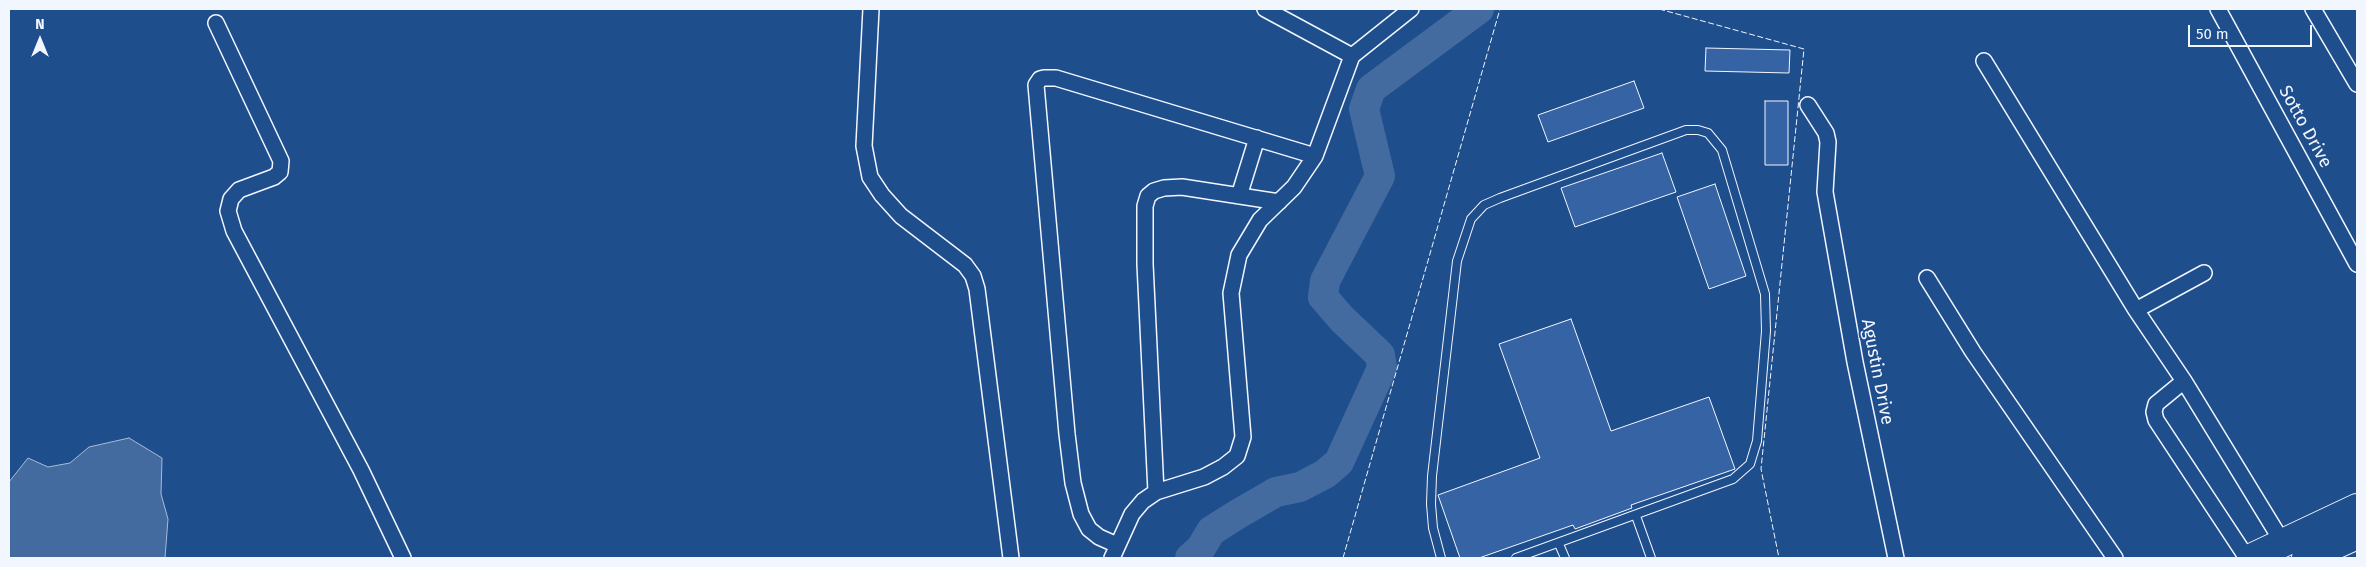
<!DOCTYPE html>
<html>
<head>
<meta charset="utf-8">
<style>
	body { margin:0 }
	#map { position:relative; width:2366px; height:567px; overflow:hidden; background:#1f4e8c; font-family:"Fira Sans",sans-serif }
	canvas { display:block }
	.frame { position:absolute; inset:0; border:10px solid #f2f6ff; pointer-events:none }
	.north { position:absolute; left:15px; top:15px; width:50px; height:50px; -webkit-text-stroke:4px #1f4e8c; paint-order:stroke; rotate:0deg; font-size:14px; font-weight:700; line-height:20px; text-align:center; color:#f2f6ff }
	.north::after { content:''; display:block; margin:auto; width:18px; height:22px; background:#f2f6ff; clip-path:polygon(50% 0,100% 100%,50% 72%,0 100%) }
	.scale { position:absolute; left:2188px; top:25px; width:124px; height:22px; box-sizing:border-box; border:2px solid #f2f6ff; border-top:0; padding-left:6px; font-size:15px; line-height:18px; white-space:nowrap; color:#f2f6ff; -webkit-text-stroke:4px #1f4e8c; paint-order:stroke }
</style>
</head>
<body>
<div id="map">
<canvas width="2366" height="567"></canvas>
<div class="frame"></div>
<div class="north">N</div>
<div class="scale">50 m</div>
</div>
<script>
const ctx = document.querySelector('canvas').getContext('2d');
ctx.lineJoin = 'round';
function fill(path, color) { ctx.fillStyle = color; ctx.fill(path, 'evenodd'); }
const toPath = rows => new Path2D(rows.map(r => 'M' + r).join(''));
function trace(path, color, width, dash) { ctx.strokeStyle = color; ctx.lineWidth = width; ctx.lineCap = dash ? 'butt' : 'round'; ctx.setLineDash(dash || []); ctx.stroke(path); }
function drawText(font, color, halo, rows, align = 'center') {
  ctx.font = font + ' "Fira Sans",sans-serif'; ctx.lineWidth = 4; ctx.setLineDash([]); ctx.textBaseline = 'middle'; ctx.strokeStyle = halo; ctx.fillStyle = color; for (const [text, x, y, turn = 0] of rows) {
    ctx.save(); ctx.translate(x, y); ctx.rotate((+turn || 0) * Math.PI / 180); ctx.textAlign = isNaN(turn) ? turn : align; if (halo) ctx.strokeText(text, 0, 0); ctx.fillText(text, 0, 0); ctx.restore();
  }
}
const water = toPath([
	[129,438,162,458,161,494,168,519,165,558,9,558,9,482,28,458,48,467,70,463,89,447,129,438]
]);
fill(water, '#446ba0');
trace(water, '#a8bbd7', 1);
trace(toPath([
	[1190,558,1201,548,1211,531,1238,514,1276,492,1300,487,1325,474,1339,462,1382,368,1380,355,1342,319,1323,297,1325,281,1380,176,1364,109,1371,89,1479,9]
]), '#446ba0', 30);
const building = toPath([
	[1706,48,1790,50,1789,73,1705,71,1706,48],
	[1634,81,1644,108,1548,142,1538,115,1634,81],
	[1765,101,1788,101,1788,165,1765,165,1765,101],
	[1662,153,1676,192,1575,227,1561,188,1662,153],
	[1715,184,1746,276,1709,289,1677,197,1715,184],
	[1571,319,1611,431,1709,397,1735,469,1631,505,1632,508,1575,529,1573,525,1479,558,1460,558,1438,495,1540,458,1499,344,1571,319]
]);
fill(building, '#3563a3');
trace(building, '#f2f6ff', 1);
const lane = toPath([
	[1636,516,1651,558],
	[1559,544,1565,558],
	[1441,558,1433,528,1431,504,1432,476,1457,261,1471,219,1484,205,1500,198,1686,130,1698,130,1708,133,1722,150,1765,294,1766,331,1757,441,1750,464,1733,479,1516,558]
]);
const street = toPath([
	[871,9,864,146,870,177,882,195,901,216,965,265,973,276,977,289,1011,558],
	[2218,9,2357,264],
	[2313,9,2357,84],
	[216,23,281,161,280,172,274,177,239,190,231,199,228,211,234,231,361,470,403,558],
	[1352,56,1411,9],
	[1984,61,2136,310,2184,381,2283,543],
	[1808,105,1826,133,1828,142,1825,192,1855,362,1896,558],
	[1239,196,1257,138],
	[1927,278,1973,352,2115,558],
	[2136,310,2204,273],
	[2184,381,2156,404,2154,412,2156,420,2247,558],
	[1156,492,1145,264,1145,206,1148,196,1154,191,1164,188,1182,187,1279,202],
	[1117,545,1099,537,1089,529,1081,514,1073,483,1067,434,1036,85,1040,79,1044,78,1056,78,1315,156],
	[1112,558,1132,514,1143,501,1156,492,1204,477,1223,467,1237,456,1243,437,1231,293,1239,255,1260,220,1294,187,1315,156,1352,56,1265,9]
]);
const highway = toPath([
	[2251,558,2357,508],
	[2306,558,2357,535]
]);
trace(lane, '#f2f6ff', 10);
trace(street, '#f2f6ff', 18);
trace(highway, '#f2f6ff', 30);
trace(lane, '#1f4e8c', 8);
trace(street, '#1f4e8c', 15);
trace(highway, '#1f4e8c', 28);
trace(toPath([
	[1659,9,1804,49,1761,469,1779,558],
	[1343,558,1500,9]
]), '#f2f6ff', 1, [6, 2.5]);
drawText('18px', '#f2f6ff', '#1f4e8c', [
	["Sotto Drive",2305,127,61],
	["Agustin Drive",1877,372,79]
]);
</script>
</body>
</html>
